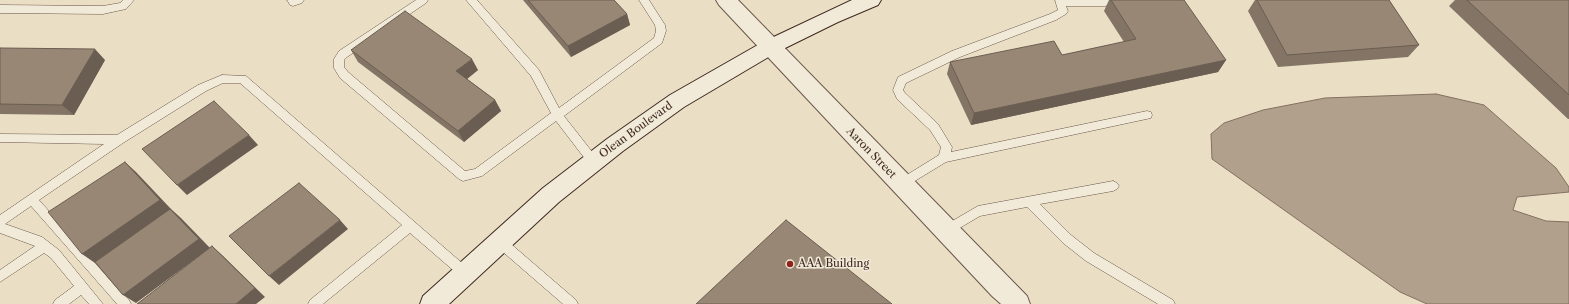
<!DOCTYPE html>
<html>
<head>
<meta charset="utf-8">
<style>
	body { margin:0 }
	canvas { display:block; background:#eadec4 }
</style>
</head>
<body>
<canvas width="1569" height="304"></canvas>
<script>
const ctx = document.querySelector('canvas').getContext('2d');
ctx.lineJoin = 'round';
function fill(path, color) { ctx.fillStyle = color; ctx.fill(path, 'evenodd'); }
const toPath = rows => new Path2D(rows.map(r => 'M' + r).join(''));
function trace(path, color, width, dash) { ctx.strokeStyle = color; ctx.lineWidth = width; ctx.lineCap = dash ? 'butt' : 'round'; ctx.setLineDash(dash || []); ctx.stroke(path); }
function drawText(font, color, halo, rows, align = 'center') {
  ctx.font = font + ' "Libre Caslon Text",serif'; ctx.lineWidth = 3; ctx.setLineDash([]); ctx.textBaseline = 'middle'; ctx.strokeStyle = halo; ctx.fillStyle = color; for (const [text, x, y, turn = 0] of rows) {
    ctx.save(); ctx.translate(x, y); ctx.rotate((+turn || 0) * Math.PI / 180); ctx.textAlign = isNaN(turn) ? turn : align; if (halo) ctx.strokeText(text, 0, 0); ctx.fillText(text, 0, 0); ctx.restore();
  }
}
const water = toPath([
	[1436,94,1484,105,1556,168,1569,187,1569,192,1517,197,1513,210,1546,221,1569,222,1569,304,1427,304,1400,292,1212,159,1211,134,1224,123,1263,110,1325,98,1436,94]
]);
fill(water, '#b0a08c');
trace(water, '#837061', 1);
const lane = toPath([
	[123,0,134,0,126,9,103,14,0,13,0,5,103,6,120,3,123,0],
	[287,0,304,0,302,3,293,6,290,5,287,0],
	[416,0,428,0,426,3,347,57,344,60,344,67,348,72,465,171,475,169,551,113,531,76,466,0,477,0,539,70,559,108,654,38,656,31,655,25,639,0,649,0,665,25,666,31,662,43,564,116,597,158,599,161,597,164,593,166,589,164,556,121,482,176,463,181,459,179,340,78,334,68,334,59,339,51,416,0],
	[1055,0,1110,0,1111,2,1106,6,1066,6,1068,11,1066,14,1056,20,960,57,906,83,903,90,905,93,938,124,952,147,951,152,1147,111,1151,112,1152,115,1151,118,946,162,905,187,901,189,897,187,895,184,897,181,939,155,941,147,930,130,897,99,893,90,898,77,952,51,1050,14,1058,10,1055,0],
	[222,75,246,76,469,269,471,273,469,277,465,278,461,277,410,233,323,304,308,304,310,300,402,225,240,83,223,83,206,91,123,143,39,200,129,300,131,304,117,304,31,206,5,224,42,237,59,250,103,304,89,304,81,295,69,304,53,304,55,300,74,286,51,258,44,253,0,282,0,270,35,246,0,233,0,215,104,144,0,142,0,134,117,135,198,85,222,75],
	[1113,181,1117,183,1119,186,1117,189,1113,191,1040,204,1071,235,1094,253,1173,300,1175,304,1158,304,1086,261,1063,243,1027,207,980,216,946,236,942,235,940,231,942,227,978,206,1113,181],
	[500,237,504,238,576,300,578,304,563,304,496,246,494,242,496,238,500,237]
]);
const street = toPath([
	[716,0,738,0,1027,296,1030,304,1001,304,992,296,719,5,716,0]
]);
const secondary = toPath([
	[852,0,881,0,878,5,838,22,777,52,684,107,623,151,559,202,449,304,420,304,423,296,543,188,607,139,670,95,763,42,852,0]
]);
trace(lane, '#6a5649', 1);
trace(street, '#6a5649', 2);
trace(secondary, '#3f2920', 2);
fill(lane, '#f1ead9');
fill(street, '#f1ead9');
fill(secondary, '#f1ead9');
fill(toPath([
	[523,0,614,0,627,14,630,25,571,57],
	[1109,0,1111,0,1226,60,1218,72,971,125,947,74,950,62,1062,55,1124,42,1104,11],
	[1255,0,1389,0,1419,45,1408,57,1278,67,1248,11],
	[1455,0,1569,0,1569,119,1568,119,1449,6],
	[0,49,105,60,74,115,0,114],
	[351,50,478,70,467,79,495,100,501,111,464,142,358,62]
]), '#837465');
fill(toPath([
	[627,14,630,25,571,57,568,46],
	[95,49,105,60,74,115,62,105],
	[472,59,478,70,462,83,456,71],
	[1226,60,1218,72,971,125,974,113],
	[495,100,501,111,464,142,458,131],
	[249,135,258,145,187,195,177,185],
	[125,162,136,172,171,209,181,218,210,248,136,303,123,295,95,263,82,254],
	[340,220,348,229,279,285,269,276],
	[212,246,222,255,265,297,256,304,236,304]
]), '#6a5e52');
const building = toPath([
	[528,0,614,0,627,14,568,46,528,0],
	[1111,0,1184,0,1226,60,974,113,950,62,1054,41,1062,55,1136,39,1111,0],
	[1257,0,1389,0,1419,45,1287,55,1257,0],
	[1467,0,1569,0,1569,95,1467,0],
	[405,11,472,59,456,71,495,100,458,131,351,50,405,11],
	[0,48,95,49,62,105,0,104,0,48],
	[214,101,249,135,177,185,142,149,214,101],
	[125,162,160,200,82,254,48,212,125,162],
	[299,183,340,220,269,276,229,236,299,183],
	[170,209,199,239,123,295,95,262,170,209],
	[786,220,892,304,696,304,786,220],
	[212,246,255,288,236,304,137,304,212,246]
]);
fill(building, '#988775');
trace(building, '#6a5e52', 1);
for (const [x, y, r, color] of [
	[790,264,4,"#8f2418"]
]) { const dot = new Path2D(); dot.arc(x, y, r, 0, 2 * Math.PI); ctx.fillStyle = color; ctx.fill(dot); trace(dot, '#f1ead9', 1.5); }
drawText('11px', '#3f2920', '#f1ead9', [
	["Olean Boulevard",636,130,-36],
	["Aaron Street",871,153,46]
]);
drawText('11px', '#3f2920', '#f1ead9', [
	["AAA Building",798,264]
], 'left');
</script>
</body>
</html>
